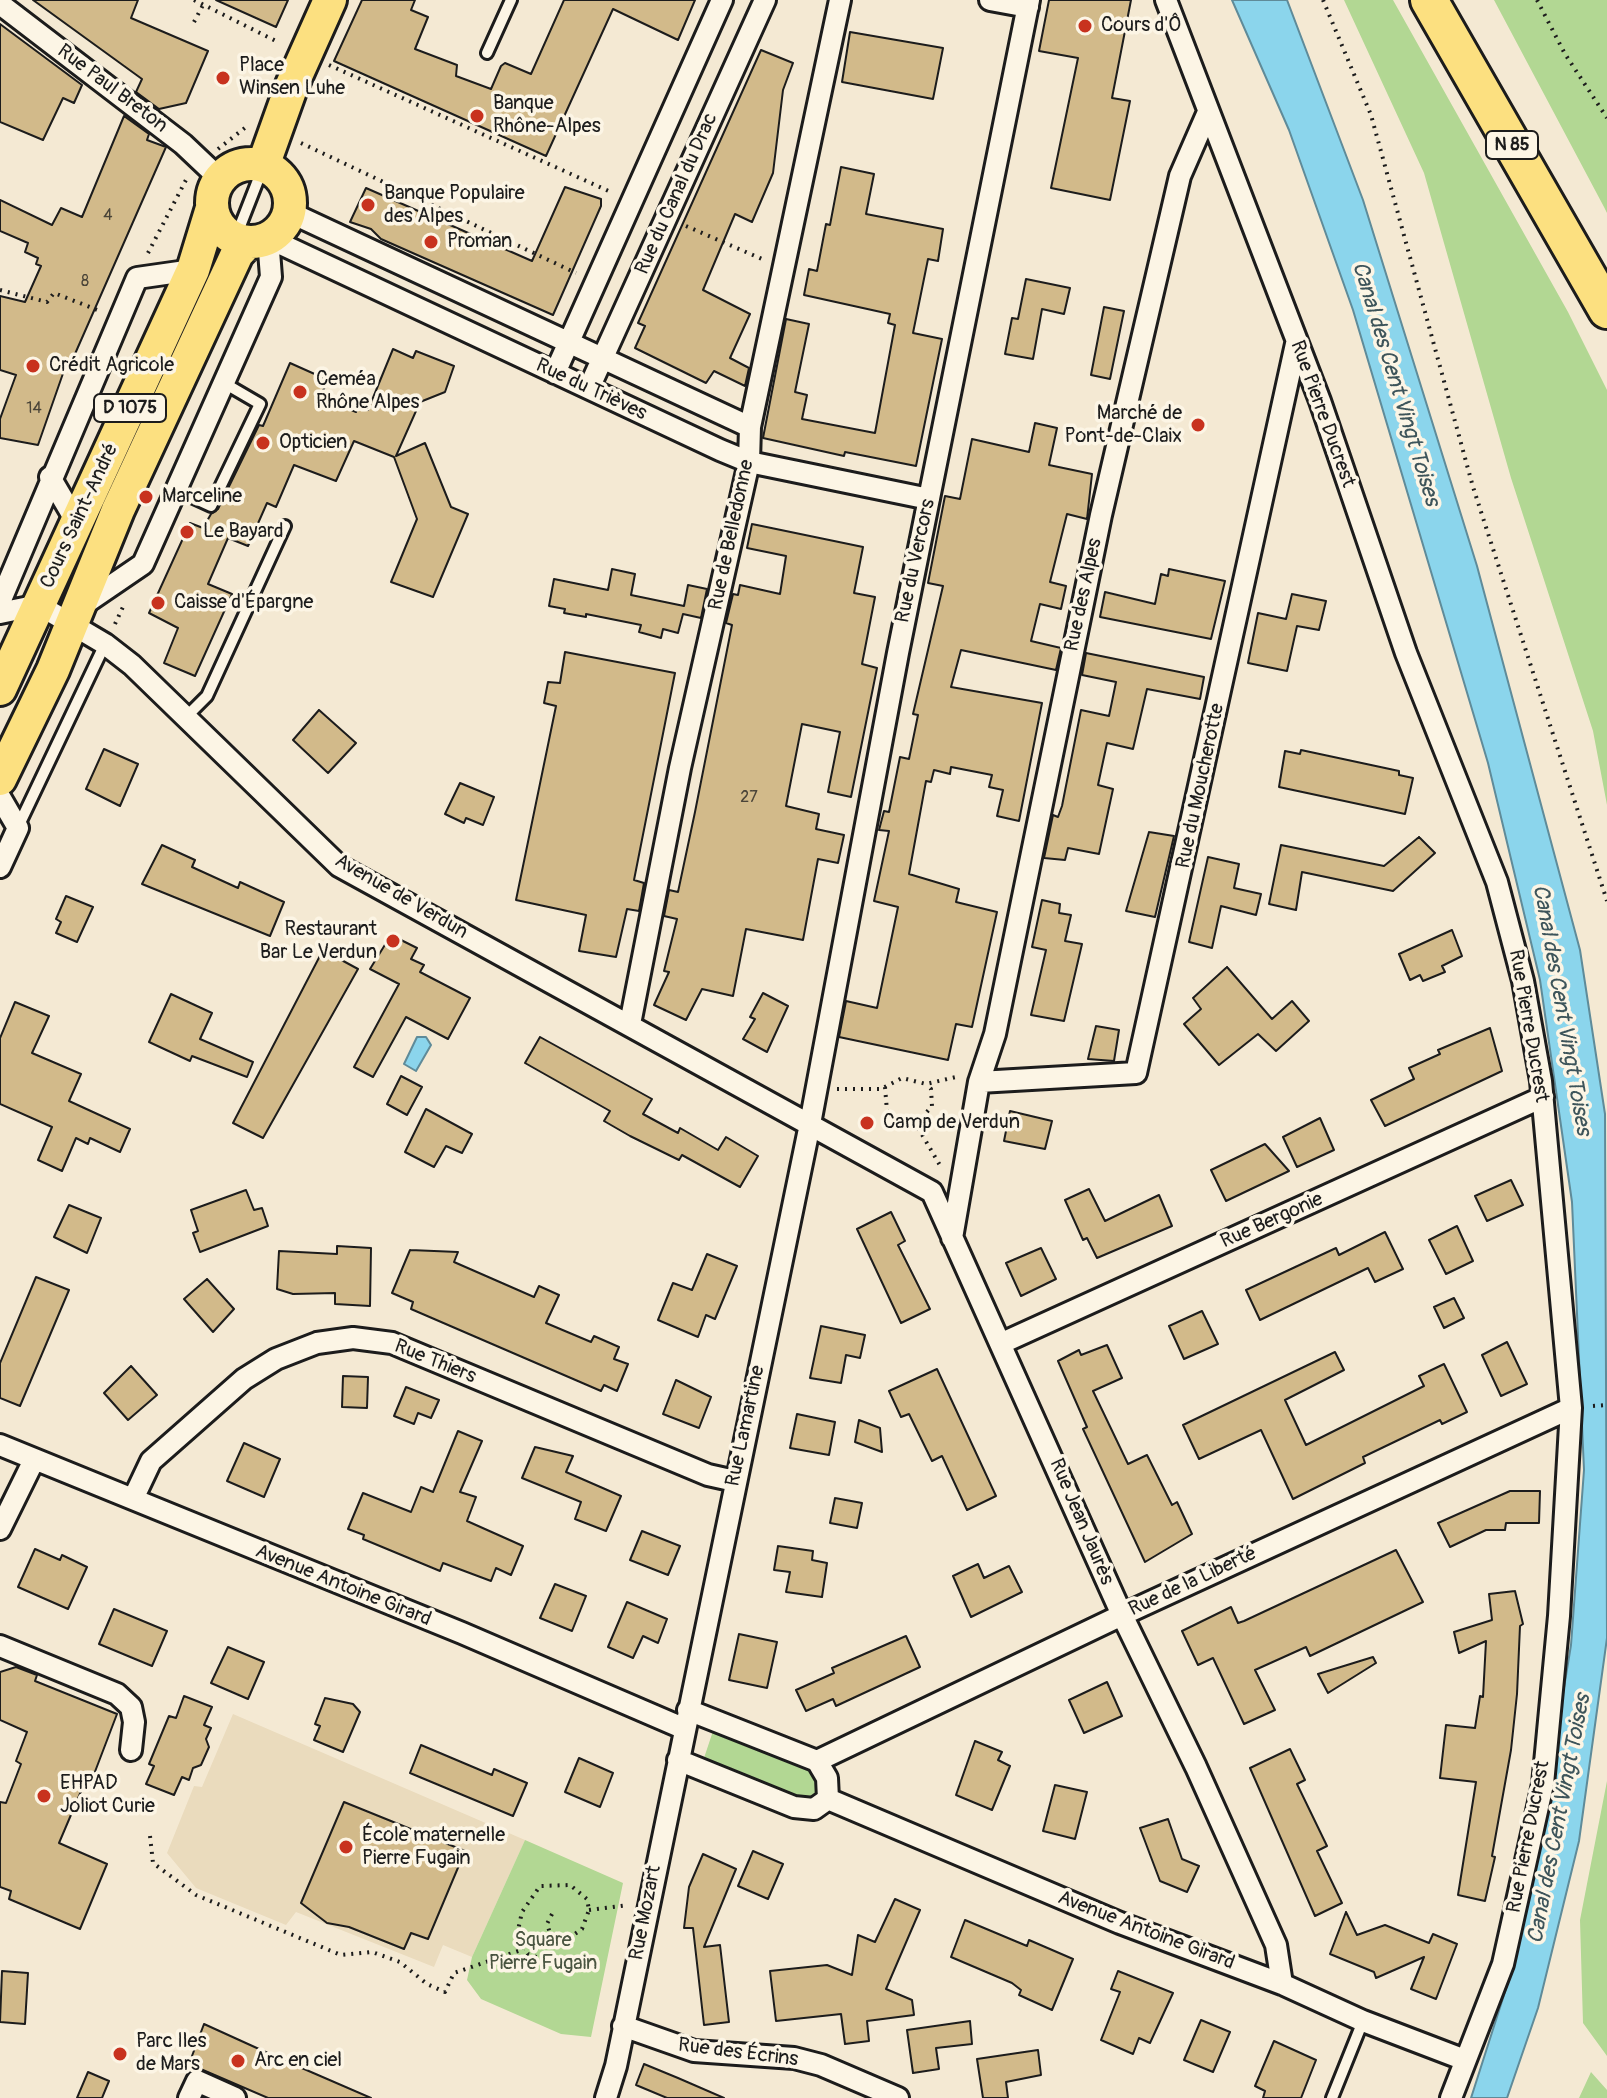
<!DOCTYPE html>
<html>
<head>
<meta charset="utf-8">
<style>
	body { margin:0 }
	canvas { display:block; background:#f4e9d3 }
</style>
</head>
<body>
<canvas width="1607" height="2098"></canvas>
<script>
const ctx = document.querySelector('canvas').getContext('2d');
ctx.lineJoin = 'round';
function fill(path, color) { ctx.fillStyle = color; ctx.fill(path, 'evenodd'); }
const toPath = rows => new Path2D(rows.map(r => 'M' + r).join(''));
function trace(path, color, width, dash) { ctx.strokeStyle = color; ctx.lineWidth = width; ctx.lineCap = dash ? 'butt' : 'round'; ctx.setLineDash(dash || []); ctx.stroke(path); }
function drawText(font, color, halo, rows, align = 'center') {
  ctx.font = font + ' Pangolin,sans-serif'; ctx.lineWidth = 7; ctx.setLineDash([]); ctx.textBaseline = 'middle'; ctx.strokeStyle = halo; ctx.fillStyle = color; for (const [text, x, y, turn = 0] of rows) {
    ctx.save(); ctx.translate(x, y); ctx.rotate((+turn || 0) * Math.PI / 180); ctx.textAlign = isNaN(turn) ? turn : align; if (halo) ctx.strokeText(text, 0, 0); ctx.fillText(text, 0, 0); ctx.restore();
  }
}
fill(toPath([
	[233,1714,525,1840,472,1957,443,1945,434,1967,296,1912,286,1925,196,1888,167,1853,194,1786,202,1787]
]), '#eadbbd');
fill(toPath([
	[1344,0,1393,0,1568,312,1607,390,1607,805,1593,731,1511,478,1424,173],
	[1494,0,1607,0,1607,213,1604,207],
	[715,1725,812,1764,818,1778,819,1792,801,1803,703,1761],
	[1607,1781,1607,2056,1583,2023,1580,1920],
	[525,1840,623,1883,591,2037,561,2034,481,1999,467,1980,472,1957],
	[1591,2072,1607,2090,1607,2098,1579,2098]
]), '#b2d793');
const water = toPath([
	[1232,0,1287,0,1363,200,1477,566,1580,950,1605,1114,1607,1638,1579,1841,1538,2008,1507,2098,1471,2098,1511,1973,1546,1797,1571,1645,1584,1470,1572,1202,1540,980,1488,763,1353,310,1289,130,1232,0],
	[417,1037,426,1037,431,1045,416,1071,404,1064,417,1037]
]);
fill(water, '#8bd5ec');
trace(water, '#5f8b99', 2);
const building = toPath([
	[33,0,138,0,131,18,208,51,186,103,159,109,136,92,142,79,33,0],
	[216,0,288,0,276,27,216,0],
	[362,0,415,0,411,10,428,17,415,49,457,65,456,76,491,89,501,66,505,63,531,74,564,0,695,0,678,40,613,9,546,156,334,61,362,0],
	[1049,0,1131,0,1112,98,1130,101,1110,200,1051,188,1078,58,1039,51,1049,0],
	[0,24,82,85,74,103,63,98,43,140,0,122,0,24],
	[850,32,943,48,933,99,842,82,850,32],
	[761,50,793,63,783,90,773,173,752,222,735,214,703,290,750,314,730,358,749,368,745,386,714,371,706,383,635,348,645,326,638,323,761,50],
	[124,116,149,134,147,140,166,147,71,363,67,362,38,445,0,438,0,419,16,375,0,370,0,296,25,302,41,266,36,264,38,258,25,252,28,243,0,231,0,200,52,225,61,208,82,217,124,116],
	[841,167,874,174,866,214,943,229,938,261,928,259,913,333,942,339,916,466,845,452,844,456,763,438,786,319,809,324,795,392,807,395,802,419,875,433,895,325,888,323,890,314,804,295,809,269,817,271,826,224,830,225,841,167],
	[565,187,601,199,601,206,553,315,381,239,371,229,350,222,366,188,532,261,565,187],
	[1026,279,1070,288,1064,314,1042,309,1033,359,1005,354,1012,318,1018,319,1026,279],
	[1104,307,1124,311,1110,379,1091,375,1104,307],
	[393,349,413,358,416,351,454,366,445,392,420,402,396,456,425,443,451,507,468,514,433,597,391,582,417,519,394,457,354,441,336,481,294,465,276,507,267,503,248,546,228,538,208,584,232,594,195,676,164,663,178,628,149,613,190,523,203,528,211,514,218,509,259,425,263,426,290,363,328,380,320,397,356,412,358,406,368,410,393,349],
	[1035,423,1057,428,1049,465,1092,474,1087,519,1067,514,1050,582,1066,586,1061,609,1040,604,1031,641,1061,648,1056,670,961,650,951,687,1042,703,1019,821,997,816,1003,790,989,787,992,775,951,767,950,774,934,770,931,782,926,781,909,874,959,889,956,902,997,912,972,1027,956,1024,948,1060,839,1037,846,1001,877,1008,898,907,874,901,889,831,879,830,884,811,889,812,900,757,909,759,918,715,913,714,943,586,928,583,945,496,960,499,972,439,1029,452,1035,423],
	[752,524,863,547,854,593,875,597,862,664,877,668,851,797,828,792,840,732,802,724,786,806,819,814,816,829,844,835,838,863,818,859,803,940,746,929,733,996,702,989,686,1020,654,1005,669,972,664,971,677,919,664,916,669,890,678,892,695,812,732,625,726,623,733,594,738,595,740,585,780,594,786,556,747,548,752,524],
	[612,569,635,574,631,595,684,606,688,585,707,589,701,618,683,614,678,633,663,629,661,638,639,632,641,625,586,614,586,617,564,613,565,609,549,606,554,579,608,590,612,569],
	[1169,569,1225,581,1211,639,1100,617,1105,592,1155,604,1161,574,1168,576,1169,569],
	[1292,594,1326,601,1319,630,1297,626,1287,671,1248,663,1258,613,1286,619,1292,594],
	[565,652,675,673,634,880,644,883,639,911,627,909,616,957,579,951,586,915,516,900,556,706,544,703,548,682,560,683,565,652],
	[1086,653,1204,677,1200,699,1147,689,1133,749,1107,743,1098,785,1113,789,1099,854,1068,848,1065,860,1044,858,1053,815,1058,817,1062,806,1081,710,1109,716,1116,682,1082,675,1086,653],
	[319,710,356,743,328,773,293,740,319,710],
	[104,749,138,764,120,806,86,789,104,749],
	[1301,750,1399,771,1399,775,1413,778,1405,814,1279,787,1285,751,1300,754,1301,750],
	[460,783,494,797,483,825,466,818,464,823,445,814,460,783],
	[1149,832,1174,836,1155,917,1126,911,1149,832],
	[1419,837,1435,853,1393,891,1302,872,1296,910,1269,904,1281,845,1384,866,1419,837],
	[162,845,195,860,192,867,238,888,240,882,284,902,270,936,142,884,162,845],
	[1208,857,1239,864,1234,888,1261,894,1256,915,1221,906,1212,948,1189,942,1208,857],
	[66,896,93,907,77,942,56,933,61,922,56,919,66,896],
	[1042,900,1060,904,1059,913,1071,915,1065,941,1082,944,1064,1021,1031,1015,1046,950,1032,947,1042,900],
	[1452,930,1462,956,1442,966,1445,972,1423,981,1420,975,1410,980,1399,954,1452,930],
	[391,935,417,948,411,959,424,965,420,972,470,998,448,1039,406,1017,373,1077,354,1067,399,984,370,969,391,935],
	[323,950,358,969,263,1138,233,1123,323,950],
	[1227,967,1272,1019,1292,1001,1309,1021,1276,1051,1258,1034,1219,1065,1184,1024,1201,1009,1193,998,1227,967],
	[763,993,788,1006,767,1052,743,1039,755,1019,750,1017,763,993],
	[171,994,212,1013,200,1039,253,1062,247,1077,192,1056,190,1061,149,1042,171,994],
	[15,1002,49,1016,32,1053,81,1074,69,1101,130,1129,120,1152,90,1138,88,1144,76,1138,62,1171,38,1160,52,1127,0,1104,0,1038,15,1002],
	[1096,1026,1119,1030,1114,1061,1088,1059,1096,1026],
	[1490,1028,1502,1071,1385,1126,1371,1100,1414,1079,1409,1068,1440,1054,1438,1050,1490,1028],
	[540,1037,652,1099,643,1114,678,1133,680,1128,718,1150,726,1137,758,1156,740,1187,682,1155,679,1160,630,1136,604,1121,610,1111,525,1063,540,1037],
	[401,1076,422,1087,407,1115,387,1104,401,1076],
	[426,1109,472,1134,462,1153,446,1146,434,1167,405,1152,426,1109],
	[1010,1111,1052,1121,1045,1149,1004,1141,1010,1111],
	[1320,1118,1334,1150,1297,1167,1283,1137,1320,1118],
	[1265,1144,1289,1171,1226,1201,1211,1170,1265,1144],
	[1511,1180,1523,1205,1487,1221,1475,1196,1511,1180],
	[1089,1189,1105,1221,1159,1195,1172,1226,1097,1258,1087,1238,1083,1240,1065,1200,1089,1189],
	[246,1190,254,1210,262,1208,268,1226,200,1252,193,1233,198,1231,191,1210,246,1190],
	[69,1205,101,1218,87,1253,54,1237,69,1205],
	[891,1212,905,1241,898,1245,930,1309,901,1323,857,1229,891,1212],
	[1457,1226,1473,1261,1446,1274,1429,1240,1457,1226],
	[1385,1232,1403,1269,1375,1282,1368,1268,1260,1320,1246,1290,1336,1248,1339,1255,1385,1232],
	[337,1246,371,1248,370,1306,335,1304,335,1293,293,1294,277,1289,279,1251,337,1254,337,1246],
	[1041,1248,1056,1279,1021,1296,1006,1263,1041,1248],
	[410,1250,458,1252,454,1262,534,1297,539,1286,559,1295,546,1323,591,1342,594,1336,619,1347,614,1359,628,1364,617,1391,604,1385,601,1391,411,1309,413,1302,392,1293,410,1250],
	[707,1254,737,1266,715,1319,706,1315,698,1337,658,1320,673,1283,692,1290,707,1254],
	[36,1277,69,1290,20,1406,0,1398,0,1363,36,1277],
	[207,1279,234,1309,213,1332,184,1299,207,1279],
	[1454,1298,1464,1318,1444,1328,1434,1307,1454,1298],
	[1202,1311,1218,1344,1184,1359,1169,1326,1202,1311],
	[821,1326,865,1335,860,1358,846,1355,841,1383,810,1378,821,1326],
	[1507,1342,1527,1384,1501,1396,1482,1355,1507,1342],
	[1107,1345,1122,1378,1093,1391,1128,1464,1147,1455,1172,1505,1177,1502,1192,1534,1145,1562,1083,1429,1087,1427,1058,1361,1079,1350,1081,1355,1107,1345],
	[1335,1352,1344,1370,1285,1400,1306,1445,1424,1386,1419,1376,1444,1364,1467,1412,1442,1424,1440,1420,1363,1457,1365,1463,1293,1499,1261,1430,1199,1459,1183,1425,1335,1352],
	[131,1366,157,1395,128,1420,104,1393,131,1366],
	[937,1369,996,1496,967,1510,942,1456,932,1461,909,1414,901,1417,889,1391,937,1369],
	[343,1376,368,1377,367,1408,342,1407,343,1376],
	[676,1380,711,1397,699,1428,663,1414,676,1380],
	[406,1387,439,1400,431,1418,418,1413,414,1424,394,1416,406,1387],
	[797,1414,835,1422,829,1455,790,1448,797,1414],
	[859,1420,880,1428,882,1452,855,1442,859,1420],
	[458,1431,482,1441,460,1492,476,1497,467,1521,523,1546,511,1575,496,1568,491,1581,443,1563,440,1571,363,1539,364,1535,348,1529,363,1493,411,1512,421,1487,433,1492,458,1431],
	[244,1443,280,1459,264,1497,227,1481,244,1443],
	[535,1447,573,1456,566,1472,621,1496,606,1531,575,1519,581,1502,522,1478,535,1447],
	[1510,1491,1540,1491,1539,1523,1506,1523,1505,1530,1486,1530,1450,1547,1438,1523,1510,1491],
	[835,1498,862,1503,857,1528,830,1523,835,1498],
	[642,1531,680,1546,668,1575,630,1560,642,1531],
	[778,1546,813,1551,812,1560,827,1563,822,1597,786,1592,790,1572,774,1570,778,1546],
	[35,1549,60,1560,62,1555,87,1567,68,1609,18,1587,35,1549],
	[1396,1550,1423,1602,1310,1656,1306,1647,1255,1670,1275,1710,1244,1724,1213,1658,1198,1665,1182,1631,1231,1607,1238,1623,1244,1621,1396,1550],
	[978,1564,984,1578,1009,1566,1022,1592,971,1617,953,1576,978,1564],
	[555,1584,586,1596,572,1631,540,1618,555,1584],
	[1515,1591,1523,1624,1520,1626,1517,1694,1511,1750,1492,1856,1495,1857,1485,1901,1458,1895,1476,1782,1440,1778,1446,1725,1475,1728,1480,1696,1483,1697,1486,1641,1459,1653,1454,1632,1492,1620,1489,1594,1515,1591],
	[627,1602,667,1619,658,1643,643,1636,633,1658,608,1647,627,1602],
	[114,1609,167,1631,152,1666,99,1644,114,1609],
	[739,1634,777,1642,767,1688,729,1680,739,1634],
	[906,1636,920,1667,836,1706,833,1699,806,1711,796,1690,834,1673,832,1668,906,1636],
	[228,1647,264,1662,248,1699,211,1683,228,1647],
	[1373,1657,1376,1663,1328,1693,1318,1674,1373,1657],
	[16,1667,37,1675,35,1681,117,1714,88,1790,82,1789,59,1843,107,1864,80,1929,9,1899,11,1891,0,1887,0,1802,6,1803,21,1764,16,1761,27,1732,0,1720,0,1672,16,1667],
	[1107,1682,1122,1716,1084,1733,1069,1700,1107,1682],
	[184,1696,212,1707,204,1725,211,1728,206,1739,209,1747,201,1765,193,1768,189,1780,182,1777,174,1795,146,1784,154,1766,149,1764,169,1716,176,1718,184,1696],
	[325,1698,353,1704,360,1712,343,1752,314,1740,320,1726,315,1724,325,1698],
	[975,1741,1002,1752,998,1760,1010,1766,992,1810,956,1795,975,1741],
	[421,1745,492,1775,494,1769,527,1783,513,1816,410,1773,421,1745],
	[1290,1749,1305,1780,1297,1784,1327,1846,1317,1851,1342,1903,1315,1916,1250,1768,1290,1749],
	[579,1758,613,1773,600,1807,565,1792,579,1758],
	[1055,1785,1087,1792,1075,1839,1043,1831,1055,1785],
	[344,1802,465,1851,428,1939,411,1933,404,1949,349,1927,327,1923,301,1903,344,1802],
	[1168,1819,1182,1859,1199,1866,1187,1892,1160,1881,1140,1828,1168,1819],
	[753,1851,783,1864,768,1899,738,1886,753,1851],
	[703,1854,736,1869,704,1947,720,1945,729,2022,704,2025,693,1928,684,1928,689,1887,703,1854],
	[895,1899,920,1910,886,1989,912,2000,914,2015,867,2021,869,2041,845,2044,841,2014,776,2021,770,1971,827,1965,852,1975,858,1935,875,1942,895,1899],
	[1346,1912,1357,1935,1385,1925,1429,1943,1433,1934,1457,1944,1436,1999,1411,1989,1424,1957,1376,1978,1374,1972,1330,1954,1346,1912],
	[965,1920,1027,1946,1029,1940,1073,1959,1052,2010,1019,1995,1021,1990,1012,1983,951,1957,965,1920],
	[2,1971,28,1973,25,2024,0,2022,2,1971],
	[1118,1971,1173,1993,1150,2043,1139,2038,1133,2054,1101,2040,1120,1992,1111,1989,1118,1971],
	[1201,2020,1230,2032,1213,2072,1184,2060,1201,2020],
	[970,2021,972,2044,936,2048,939,2069,913,2073,907,2030,970,2021],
	[204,2024,281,2059,371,2098,268,2098,189,2064,204,2024],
	[1274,2041,1316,2060,1301,2098,1263,2098,1265,2091,1255,2086,1274,2041],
	[1038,2050,1041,2075,1006,2082,1008,2098,983,2098,977,2059,1038,2050],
	[644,2064,678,2078,724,2098,667,2098,636,2085,644,2064],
	[88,2072,109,2081,102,2098,77,2098,88,2072]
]);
fill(building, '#d2ba8a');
trace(building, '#1c1c1c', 2);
const lane = toPath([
	[487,53,511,0],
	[235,239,262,170],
	[176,490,211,506,260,404,224,383],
	[186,717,207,696,285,526],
	[18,827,105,644],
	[1332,2098,1363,2021]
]);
const street = toPath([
	[990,0,1028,7],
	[1166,0,1320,401,1406,653,1497,882,1523,981,1541,1081,1571,1408,1559,1616,1543,1784,1503,1964,1451,2098],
	[0,4,183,144,220,179],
	[289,212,750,427],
	[555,373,722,0],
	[589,388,765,0],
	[50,477,77,523],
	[0,602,137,278,193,270],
	[80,607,143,564,271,277,268,238,720,450,749,462,929,499],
	[0,613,39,605,105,644,132,665,339,866,932,1192,1122,1615,1196,1767,1276,1945,1282,1984],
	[0,797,18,828,0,867],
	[630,1024,680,768,749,462,750,427,840,0],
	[979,1082,1136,1073,1296,344],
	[952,1238,979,1082,995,1034,1101,515,1180,176,1208,112],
	[1002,1343,1543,1097],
	[0,1445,462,1633,685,1729],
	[133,1499,151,1461,244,1379,276,1359,317,1343,353,1338,392,1343,708,1475,735,1481],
	[0,1529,34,1460],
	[0,1646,117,1694,131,1707,134,1722,131,1750],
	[688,1710,817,1761,827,1778,828,1799],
	[678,1760,794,1807,814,1809,828,1799],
	[817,1761,1122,1615,1571,1408],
	[828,1799,1120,1923,1282,1984,1363,2021,1465,2060],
	[623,2026,694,2051,794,2058,821,2065,898,2098],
	[189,2098,197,2081,235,2098],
	[606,2098,616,2066,810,1124,898,653,1029,0]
]);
const primary = toPath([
	'212 203a39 39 0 1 1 78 0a39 39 0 1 1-78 0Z',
	[263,166,292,85,330,0],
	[0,689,193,270,212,208],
	[0,779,53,670,118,510,237,254,248,242]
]);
const highway = toPath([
	[1429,0,1607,310]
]);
trace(lane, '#1c1c1c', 16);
trace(street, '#1c1c1c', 26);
trace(primary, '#1c1c1c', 38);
trace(highway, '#1c1c1c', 42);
trace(toPath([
	[194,0,278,42],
	[1323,0,1371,115,1473,487,1607,901],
	[1537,0,1565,54,1607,118],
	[194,22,203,5],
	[329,65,613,193],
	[301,143,576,273],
	[218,149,246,127],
	[686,226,762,259],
	[148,253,188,176],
	[0,290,47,302,54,293,100,311],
	[115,624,123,607],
	[885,1087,887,1111,903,1123,920,1120,932,1106,931,1089,926,1084],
	[837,1089,881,1089,902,1078,926,1084,956,1077],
	[914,1121,941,1167],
	[1593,1406,1607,1405],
	[150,1836,153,1863,196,1895,341,1955,372,1952,400,1962,427,1984,445,1992,454,1973,524,1949],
	[589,1910,628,1905],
	[552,1914,547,1924,550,1933,569,1938,582,1929,589,1910,587,1899,570,1885,540,1886,522,1912,517,1935,520,1943,528,1954,547,1961,573,1956]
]), '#1c1c1c', 4, [2, 6]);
trace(lane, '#fcf5e5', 10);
trace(street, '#fcf5e5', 20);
trace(primary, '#fce080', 32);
trace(highway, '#fce080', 36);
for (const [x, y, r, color] of [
	[1085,26,8,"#c8321e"],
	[223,78,8,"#c8321e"],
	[477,116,8,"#c8321e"],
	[368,205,8,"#c8321e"],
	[431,242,8,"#c8321e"],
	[33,366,8,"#c8321e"],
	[300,392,8,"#c8321e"],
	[1198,425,8,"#c8321e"],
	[263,443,8,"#c8321e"],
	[146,497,8,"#c8321e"],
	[187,532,8,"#c8321e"],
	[158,603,8,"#c8321e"],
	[393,941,8,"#c8321e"],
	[867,1123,8,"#c8321e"],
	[44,1796,8,"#c8321e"],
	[346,1847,8,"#c8321e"],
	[120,2054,8,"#c8321e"],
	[238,2061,8,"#c8321e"]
]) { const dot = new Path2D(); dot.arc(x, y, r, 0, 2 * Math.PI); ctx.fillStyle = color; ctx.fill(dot); trace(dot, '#fcf5e5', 3); }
drawText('16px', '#4a4438', null, [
	["4",108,216],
	["8",85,282],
	["14",34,409],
	["27",749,798]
]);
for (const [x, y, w] of [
	[1512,145,52],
	[130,408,72]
]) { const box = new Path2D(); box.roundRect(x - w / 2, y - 14, w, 28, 6); ctx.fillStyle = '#fcf5e5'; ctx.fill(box); trace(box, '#1c1c1c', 2); }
drawText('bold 18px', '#1c1c1c', null, [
	["N 85",1512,145],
	["D 1075",130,408]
]);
drawText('20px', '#1c1c1c', '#fcf5e5', [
	["Cours d'Ô",1101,26],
	["Place",239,66],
	["Winsen Luhe",239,89],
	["Banque",493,104],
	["Rhône-Alpes",493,127],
	["Banque Populaire",384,194],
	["des Alpes",384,217],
	["Proman",447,242],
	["Crédit Agricole",49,366],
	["Ceméa",316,380],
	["Rhône Alpes",316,403],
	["Marché de",1182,414,"right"],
	["Pont-de-Claix",1182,437,"right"],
	["Opticien",279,443],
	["Marceline",162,497],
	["Le Bayard",203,532],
	["Caisse d'Épargne",174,603],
	["Restaurant",377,930,"right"],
	["Bar Le Verdun",377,953,"right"],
	["Camp de Verdun",883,1123],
	["EHPAD",60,1784],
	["Joliot Curie",60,1807],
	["École maternelle",362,1836],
	["Pierre Fugain",362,1859],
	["Parc Iles",136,2042],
	["de Mars",136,2065],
	["Arc en ciel",254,2061]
], 'left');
drawText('20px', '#1c1c1c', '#fcf5e5', [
	["Rue Paul Breton",112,89,37],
	["Rue du Canal du Drac",677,194,-66],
	["Rue du Trièves",591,390,25],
	["Rue Pierre Ducrest",1322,414,70],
	["Cours Saint-André",80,516,-65],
	["Rue de Belledonne",732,535,-78],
	["Rue du Vercors",916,561,-78],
	["Rue des Alpes",1084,595,-78],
	["Rue du Moucherotte",1201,786,-78],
	["Avenue de Verdun",401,897,30],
	["Rue Pierre Ducrest",1528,1026,80],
	["Rue Bergonie",1272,1221,-24],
	["Rue Thiers",435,1362,22],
	["Rue Lamartine",746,1426,-78],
	["Rue Jean Jaurès",1081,1522,67],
	["Rue de la Liberté",1193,1582,-25],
	["Avenue Antoine Girard",343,1586,22],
	["Rue Pierre Ducrest",1529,1837,-79],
	["Rue Mozart",646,1913,-79],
	["Avenue Antoine Girard",1146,1931,21],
	["Rue des Écrins",738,2053,7]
]);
drawText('20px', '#495440', '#fcf5e5', [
	["Square",543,1941],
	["Pierre Fugain",543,1964]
]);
drawText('italic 22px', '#3d545a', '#fcf5e5', [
	["Canal des Cent Vingt Toises",1395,384,73],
	["Canal des Cent Vingt Toises",1561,1010,80],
	["Canal des Cent Vingt Toises",1560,1819,-79]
]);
</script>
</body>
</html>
